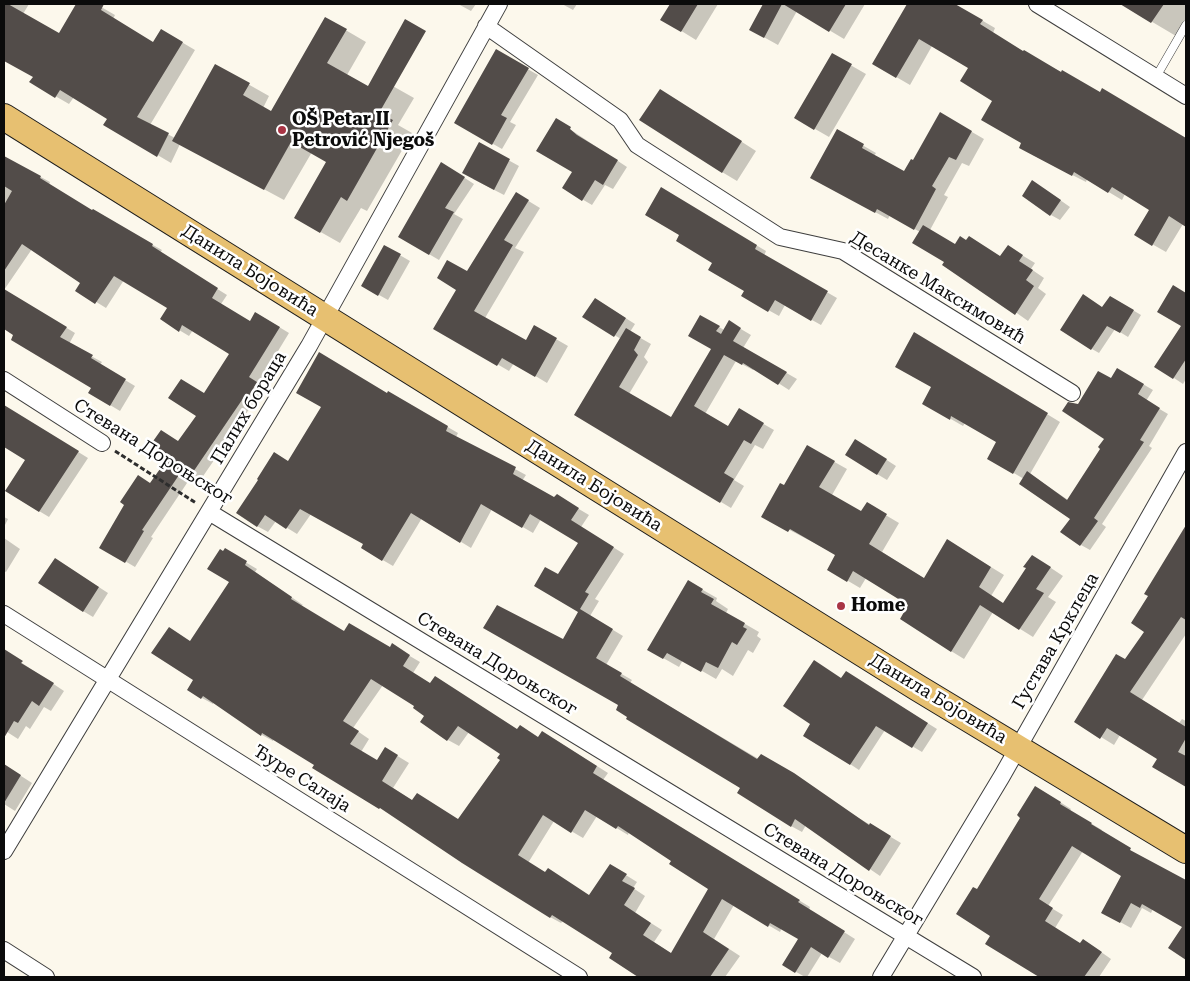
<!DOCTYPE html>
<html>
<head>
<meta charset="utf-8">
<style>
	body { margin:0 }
	#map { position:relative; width:1190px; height:981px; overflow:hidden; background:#fcf8ec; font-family:"Roboto Serif",serif }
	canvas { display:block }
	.frame { position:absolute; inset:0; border:5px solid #0b0b0b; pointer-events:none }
</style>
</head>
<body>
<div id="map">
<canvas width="1190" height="981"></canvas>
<div class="frame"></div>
</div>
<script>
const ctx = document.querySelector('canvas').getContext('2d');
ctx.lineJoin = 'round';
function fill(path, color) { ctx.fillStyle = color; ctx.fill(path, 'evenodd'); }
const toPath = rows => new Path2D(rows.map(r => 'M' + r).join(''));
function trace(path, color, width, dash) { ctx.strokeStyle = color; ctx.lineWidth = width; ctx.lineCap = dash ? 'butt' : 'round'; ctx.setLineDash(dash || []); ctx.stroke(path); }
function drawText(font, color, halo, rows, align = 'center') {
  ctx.font = font + ' "Roboto Serif",serif'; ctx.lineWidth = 5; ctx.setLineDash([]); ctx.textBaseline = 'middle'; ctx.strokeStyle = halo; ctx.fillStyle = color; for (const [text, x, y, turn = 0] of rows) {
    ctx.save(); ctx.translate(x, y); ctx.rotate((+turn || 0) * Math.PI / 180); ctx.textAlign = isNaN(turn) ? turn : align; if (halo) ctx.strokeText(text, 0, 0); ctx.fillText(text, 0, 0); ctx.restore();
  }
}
fill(toPath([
	[4,4,29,4,23,14,59,35,78,4,96,4,115,15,113,19,153,43,161,30,195,50,150,125,175,138,216,66,269,96,263,108,272,113,325,18,366,42,347,75,368,87,375,76,414,98,398,125,412,133,367,211,361,208,340,243,296,218,328,161,312,152,284,200,180,144,171,163,105,124,108,119,74,97,69,104,31,82,34,76,4,59],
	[458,4,476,4,471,11],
	[562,4,577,4,573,10],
	[671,4,718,4,696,40,662,19],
	[764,4,865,4,844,39,797,11,778,45,751,30],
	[909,4,954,4,995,28,993,33,1024,52,1100,93,1102,90,1186,140,1186,226,1183,224,1166,252,1136,235,1151,210,1125,194,1122,200,1087,179,1086,182,1033,155,969,67,932,46,910,85,874,64],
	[1122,4,1186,4,1186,29,1181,39],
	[496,51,538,75,510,122,516,125,502,149,456,123],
	[833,55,866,74,829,137,796,118],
	[675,99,756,151,737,181,722,172],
	[941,114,984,139,969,166,962,163,944,195,948,197,930,230,956,246,1001,257,1020,254,1035,263,1031,269,1044,278,1038,288,1046,294,1028,321,945,262,920,232,890,215,888,219,825,185,838,131,876,153,874,156,904,173,914,162],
	[556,120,627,167,613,189,605,185,592,205,563,188,574,171],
	[479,144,519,166,504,195,473,179],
	[4,157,50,182,49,185,93,212,162,250,160,253,227,295,221,304,250,322,256,313,289,333,258,384,266,389,257,403,254,402,197,485,189,480,151,537,153,538,135,567,101,547,151,484,198,415,205,394,231,353,193,330,189,336,179,330,169,308,124,280,106,308,77,290,82,282,32,249,4,290,75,333,69,344,102,362,100,365,135,386,120,411,90,393,92,388,4,328],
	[451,169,474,184,454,214,463,219,439,260,400,237],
	[1043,188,1070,207,1060,220,1051,215],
	[662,189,766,251,764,256,837,298,821,325,785,305,779,316,743,296,746,291,681,235],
	[517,194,540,208,515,248,524,252,485,318,526,342,535,327,568,346,547,383,514,363,509,371,435,328],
	[384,246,410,261,388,300,363,286],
	[1111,297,1141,315,1128,337,1115,329,1099,353,1092,349,1103,308],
	[605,305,635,324,630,332,651,344,644,357,648,362,629,394,671,418,713,349,701,316,724,330,729,322,751,335,743,348,797,379,789,390,755,368,753,370,736,361,705,414,728,428,739,410,774,430,763,449,755,445,734,480,744,486,731,508,575,414,621,339,584,317],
	[1178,333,1186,338,1186,379,1183,384,1174,378],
	[927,341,1060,422,1030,474,1068,500,1102,448,1105,438,1079,406,1111,379,1117,369,1153,390,1146,401,1168,414,1149,446,1152,448,1102,524,1106,527,1090,550,1081,545,1071,518,1024,479,988,458,998,442,965,423,963,426,923,403,933,387],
	[389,393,458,433,456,437,526,475,522,481,555,499,567,502,589,515,581,527,624,554,595,599,599,601,590,616,623,636,606,665,632,680,630,683,901,843,880,876,806,825,802,832,791,826,742,788,620,705,563,641,579,612,558,576,579,543,541,519,533,533,492,509,471,548,422,518,393,566,362,548,365,543,311,514,297,534,276,521,268,532,257,526,289,462],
	[4,406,88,458,49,517,39,511,26,460,4,445],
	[865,446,896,466,887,480,877,474],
	[808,447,847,469,832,495,862,513,867,504,899,523,882,552,925,579,960,548,1004,575,991,596,1004,604,1045,564,1063,576,1048,597,1056,602,1033,637,993,612,964,659,951,651,909,605,866,578,860,588,828,569,837,555,763,516,784,487],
	[4,517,8,519,4,527],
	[1186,527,1186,634,1142,700,1179,723,1182,719,1186,721,1186,785,1154,766,1158,759,1120,735,1114,745,1075,721,1125,661,1146,631,1150,596,1146,593],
	[4,538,20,549,6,572,4,571],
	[225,550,257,569,255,572,303,605,301,606,344,633,403,652,420,662,413,673,431,684,517,731,539,738,554,739,608,773,603,780,810,907,809,910,855,939,840,963,822,953,807,977,805,977,784,965,800,939,782,928,780,932,734,905,714,939,740,956,725,977,651,977,648,975,641,977,613,953,563,921,561,923,550,917,316,765,274,739,273,741,262,735,214,702,213,704,202,698,195,680,191,642,231,582,223,552],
	[383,685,416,705,448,740,459,746,469,732,502,754,501,759,459,820,413,801,393,788,409,763,386,749,378,762,361,752,369,739,353,728],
	[597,816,628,835,629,832,672,861,710,889,672,954,654,942,662,930,635,913,645,896,633,888,637,882,621,872,590,896,528,863,554,821,583,838],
	[65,565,108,593,93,617,83,611],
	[689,582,717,598,716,601,728,609,726,613,759,632,757,636,761,639,753,653,748,650,733,676,722,669,716,679,683,660,679,667,649,650],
	[4,651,64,691,51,711,44,707,30,729,26,726,18,739,4,730],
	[855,678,937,729,922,752,885,730,859,770,850,764],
	[4,765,32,783,15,811,4,804],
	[1036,787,1071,809,1070,811,1102,830,1101,831,1140,857,1186,882,1186,958,1170,948,1184,927,1153,909,1151,913,1142,908,1131,928,1102,912,1123,875,1083,851,1048,906,1063,915,1055,928,1081,945,1094,947,1111,959,1099,977,1041,977,987,943,992,936,978,891,1022,817]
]), '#0003');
fill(toPath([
	[4,4,8,4,59,33,76,4,104,4,101,10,153,42,161,29,183,42,137,117,169,133,157,157,103,125,107,119,60,90,55,98,29,82,33,77,4,61],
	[670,4,698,4,681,32,660,20],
	[763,4,782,4,764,38,749,30],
	[783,4,846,4,829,32],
	[907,4,955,4,983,20,980,24,1023,51,1024,50,1061,72,1062,70,1100,92,1102,88,1186,138,1186,227,1169,216,1152,246,1134,235,1149,210,1112,187,1108,193,1074,172,1072,176,1019,148,1021,143,981,120,992,101,960,81,968,68,919,39,896,78,872,64],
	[1120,4,1164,4,1151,23],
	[325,17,347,29,327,63,368,86,405,19,426,31,379,113,393,120,347,201,341,197,320,233,294,218,326,162,291,142,264,190,172,141,215,64,250,83,243,95,271,111],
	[496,49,529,68,501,115,507,118,492,145,454,123],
	[832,53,852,64,814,130,794,118],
	[660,89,742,141,722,173,639,120],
	[940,112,972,131,956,160,949,157,932,186,936,189,914,230,877,209,875,213,810,178,837,129,864,144,862,148,904,171,911,159,913,160],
	[556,118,571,127,570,129,577,135,618,160,603,185,595,180,582,201,562,188,572,172,536,151],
	[479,142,510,159,494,190,462,173],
	[4,156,41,176,40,178,92,210,93,209,153,244,152,246,218,288,212,298,250,321,255,312,280,327,249,377,257,382,247,399,244,397,187,481,179,475,142,530,144,531,125,563,99,548,124,505,120,502,138,475,150,483,167,459,161,455,163,452,151,444,161,430,178,441,196,416,168,398,181,379,204,393,229,354,182,325,179,332,160,319,167,308,114,276,95,304,75,291,80,283,22,244,4,271,4,205,12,191,4,186],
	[441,162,465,177,445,208,454,212,429,255,398,237],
	[1032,180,1061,200,1050,216,1022,196],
	[661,187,757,245,755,249,828,291,811,321,775,300,768,312,741,296,744,291,708,270,712,263,676,241,679,235,645,215],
	[516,192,529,200,504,240,513,245,474,311,526,340,534,325,557,338,535,377,502,358,497,366,433,329,456,290,437,278,447,260,467,271],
	[923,225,955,244,960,236,966,240,969,236,1000,256,1008,245,1023,255,1019,261,1033,270,1026,280,1034,286,1015,315,942,265,944,262,912,243],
	[384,245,401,254,378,296,361,286],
	[1173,285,1186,293,1186,359,1173,379,1154,367,1181,326,1157,312],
	[4,289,67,327,60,337,93,355,91,358,126,379,110,406,88,393,91,388,11,340,13,335,4,329],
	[1083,294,1102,307,1110,296,1134,310,1120,333,1107,326,1091,350,1060,330],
	[595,298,626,318,614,337,582,317],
	[700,315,720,326,716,331,721,334,729,320,741,328,733,341,787,372,778,385,743,363,742,365,724,355,694,406,728,426,739,408,764,423,751,444,744,440,724,473,734,479,720,503,574,415,626,328,641,337,634,350,638,355,619,387,671,417,711,349,688,336],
	[914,332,1048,413,1013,474,987,459,996,442,951,416,950,420,922,404,931,387,895,367],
	[319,352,387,393,388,391,448,426,446,431,516,467,513,474,554,497,557,494,579,508,571,520,614,547,585,592,589,594,580,609,613,629,596,658,622,673,620,676,757,759,761,754,794,773,869,825,870,823,891,836,869,871,795,819,791,827,737,793,740,788,626,719,627,717,616,710,618,705,483,628,497,605,563,639,578,612,534,586,545,567,558,574,578,543,530,514,522,528,481,504,460,543,411,513,382,561,361,548,363,544,300,509,286,529,265,515,257,527,236,513,258,480,257,479,274,452,288,461,321,407,296,393],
	[1117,368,1144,384,1138,394,1160,408,1140,440,1144,442,1094,518,1098,521,1080,546,1060,532,1070,519,1019,484,1027,471,1067,500,1100,449,1098,447,1104,439,1062,411,1068,402,1078,404,1098,371,1111,378],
	[4,405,79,451,39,512,5,491,25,460,4,447],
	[855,439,887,459,877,475,845,455],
	[807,445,835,461,819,487,861,511,867,502,887,514,869,544,924,578,947,539,991,567,979,587,1003,603,1026,568,1023,567,1032,555,1051,567,1036,589,1044,593,1019,630,980,605,951,652,900,619,908,605,853,571,847,582,827,570,835,555,790,529,788,532,761,517,780,483,784,485],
	[1186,525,1186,620,1181,617,1130,692,1186,727,1186,738,1178,752,1186,756,1186,787,1152,767,1157,759,1107,728,1100,739,1074,722,1116,654,1125,659,1144,632,1131,623,1148,596,1144,594],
	[225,548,247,561,245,565,292,597,291,599,344,631,349,623,390,647,392,643,410,655,403,666,430,683,435,676,517,729,520,725,538,737,542,731,597,766,593,773,800,900,798,902,845,931,828,958,811,947,795,973,782,965,798,939,770,923,768,927,722,899,703,932,729,949,710,977,638,977,609,958,612,953,552,915,550,918,462,863,380,808,379,809,312,768,314,765,262,733,261,736,203,696,201,699,187,690,193,680,151,653,169,627,190,641,229,582,207,569,220,549,223,551],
	[371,679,414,706,413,708,424,716,420,722,447,741,458,726,500,754,497,758,500,760,458,819,417,793,412,800,382,781,398,755,385,747,377,760,350,744,359,731,343,721],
	[585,810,616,829,618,826,671,861,669,864,708,889,671,953,643,935,651,923,624,905,635,888,622,881,627,874,610,864,589,895,548,868,545,872,518,855,543,815,571,833],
	[55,558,99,587,83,612,38,583],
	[688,580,703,589,701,592,714,599,711,604,745,623,743,627,747,629,737,645,732,642,718,668,706,662,701,672,667,653,663,659,647,650],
	[4,649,23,661,21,663,54,683,39,706,32,701,18,723,14,721,4,738],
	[814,660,841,678,846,671,928,723,912,748,876,726,850,765,803,736,810,724,783,706],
	[4,764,21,775,4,803],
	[1035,786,1061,802,1060,804,1092,823,1091,824,1131,848,1130,850,1186,880,1186,960,1168,948,1182,927,1142,904,1140,908,1131,903,1120,923,1101,913,1121,876,1072,846,1039,899,1053,908,1045,921,1080,943,1083,939,1102,952,1084,977,1039,977,985,944,990,936,956,914,973,887,977,889,1020,818,1017,815]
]), '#524c49');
const service = toPath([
	[1156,77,1186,25]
]);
const minor = toPath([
	[1037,4,1186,96],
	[486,26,620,120,637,145,780,237,843,251,1072,393],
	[4,380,102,443],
	[209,512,973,977],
	[4,614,579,977],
	[4,851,309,346,499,4],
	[4,950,46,977],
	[881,977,1002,776,1186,452]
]);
const primary = toPath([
	[4,117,918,688,1186,850]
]);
trace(service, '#3e3e3e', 9);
trace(minor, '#3e3e3e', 18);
trace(primary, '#1c1c1c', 28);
trace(toPath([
	[115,451,196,503]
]), '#2d2d2d', 3, [5, 2.5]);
trace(service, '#fff', 8);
trace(minor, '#fff', 16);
trace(primary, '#e7c071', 26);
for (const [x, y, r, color] of [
	[282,130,5,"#a93545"],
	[841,606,5,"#a93545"]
]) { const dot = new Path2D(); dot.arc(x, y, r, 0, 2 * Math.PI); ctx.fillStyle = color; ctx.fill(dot); trace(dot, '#fff', 2); }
drawText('bold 18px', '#0b0b0b', '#fff', [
	["OŠ Petar II",292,120],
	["Petrović Njegoš",292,141],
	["Home",851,606]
], 'left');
drawText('18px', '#0b0b0b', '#fff', [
	["Данила Бојовића",250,271,32],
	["Десанке Максимовић",938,288,31],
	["Палих бораца",249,408,-59],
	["Стевана Дороњског",153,452,32],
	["Данила Бојовића",594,486,32],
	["Густава Крклеца",1056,641,-60],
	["Стевана Дороњског",497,664,31],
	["Данила Бојовића",938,699,31],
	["Ђуре Салаја",302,779,32],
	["Стевана Дороњског",843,875,31]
]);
</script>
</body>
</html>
